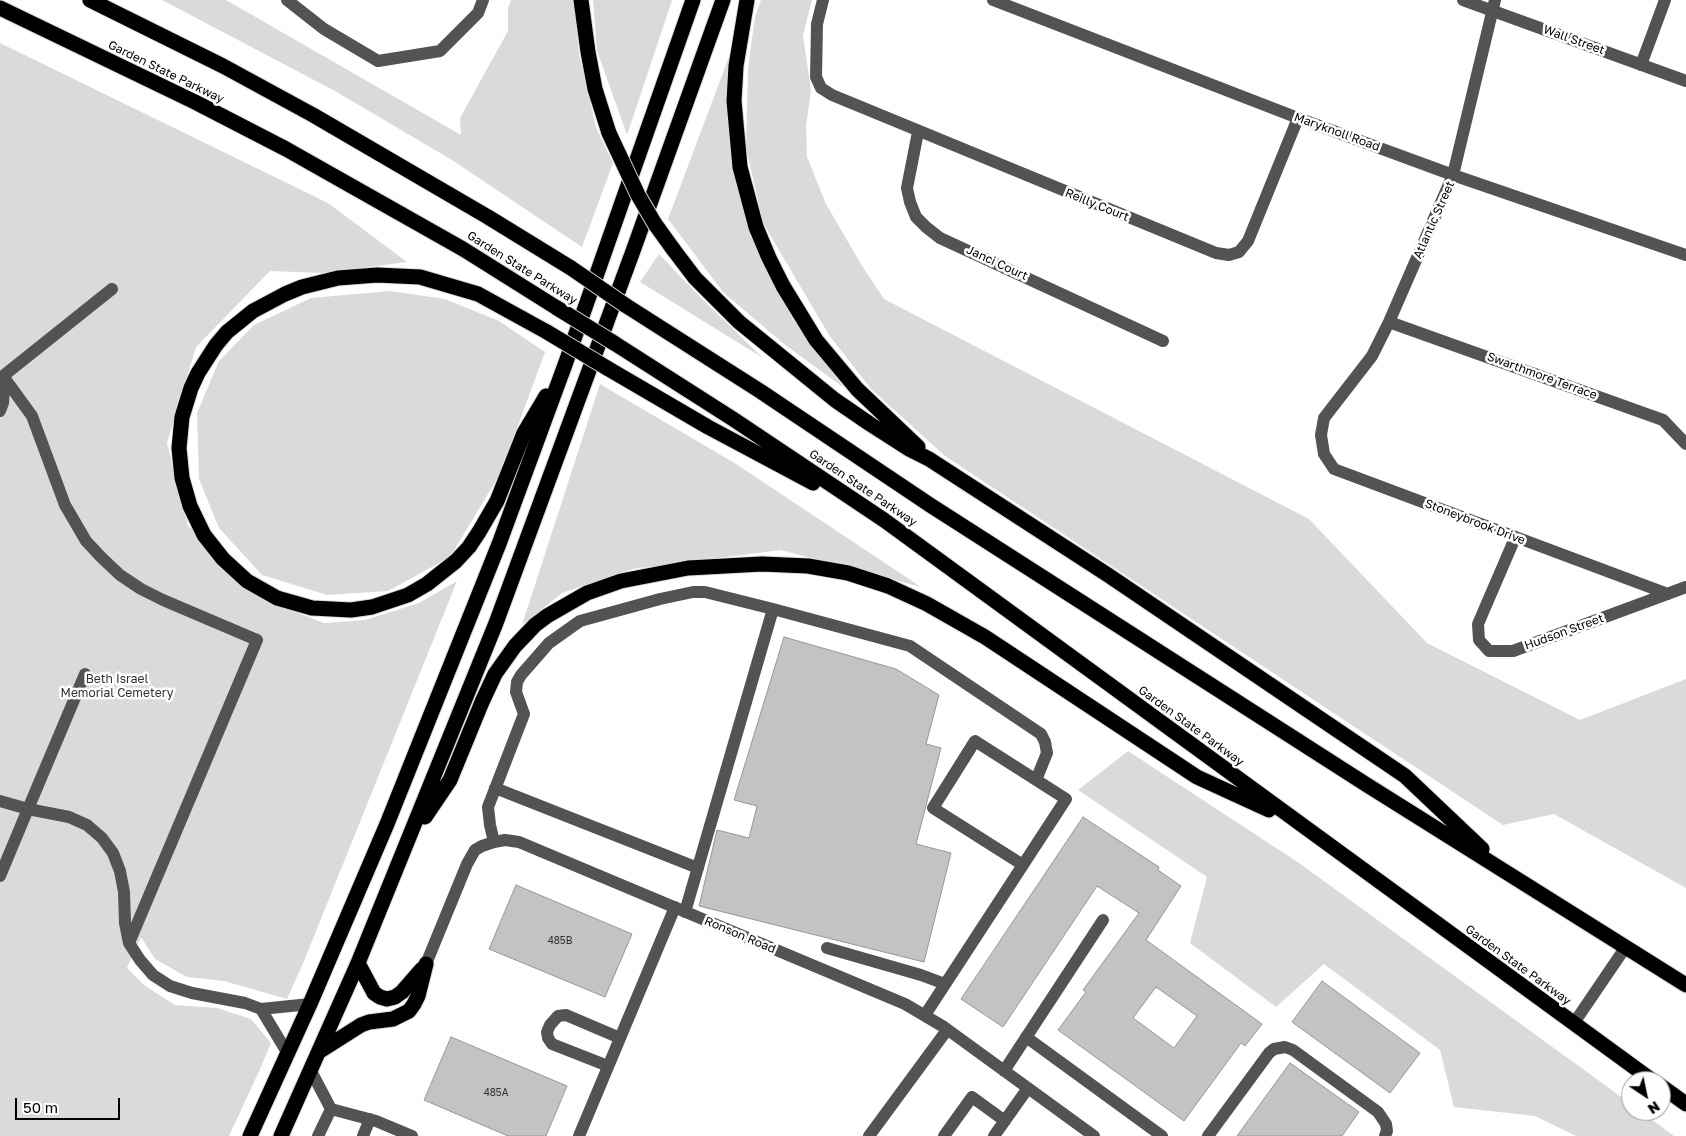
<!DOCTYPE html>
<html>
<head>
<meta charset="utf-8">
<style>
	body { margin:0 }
	#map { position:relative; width:1686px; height:1136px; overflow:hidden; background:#fff; font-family:"Golos Text",sans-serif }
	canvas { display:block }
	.north { position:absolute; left:1621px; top:1071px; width:50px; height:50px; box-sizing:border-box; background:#fff; border:1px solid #999; border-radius:50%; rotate:146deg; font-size:14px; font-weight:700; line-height:20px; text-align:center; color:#000 }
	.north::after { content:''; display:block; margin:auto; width:18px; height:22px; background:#000; clip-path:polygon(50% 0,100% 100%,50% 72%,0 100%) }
	.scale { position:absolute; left:15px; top:1098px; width:105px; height:22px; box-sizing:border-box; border:2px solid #000; border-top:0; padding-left:6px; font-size:15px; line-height:18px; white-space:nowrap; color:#000; -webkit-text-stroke:4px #fff; paint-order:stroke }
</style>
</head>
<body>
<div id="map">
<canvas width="1686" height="1136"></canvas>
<div class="north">N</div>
<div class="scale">50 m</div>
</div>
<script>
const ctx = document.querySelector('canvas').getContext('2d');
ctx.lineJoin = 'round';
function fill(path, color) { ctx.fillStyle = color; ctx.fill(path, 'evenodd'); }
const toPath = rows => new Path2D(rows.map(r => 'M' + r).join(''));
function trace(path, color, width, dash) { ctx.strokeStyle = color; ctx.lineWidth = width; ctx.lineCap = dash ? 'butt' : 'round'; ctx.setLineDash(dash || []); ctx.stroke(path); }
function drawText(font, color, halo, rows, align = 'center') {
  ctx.font = font + ' "Golos Text",sans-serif'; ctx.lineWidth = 5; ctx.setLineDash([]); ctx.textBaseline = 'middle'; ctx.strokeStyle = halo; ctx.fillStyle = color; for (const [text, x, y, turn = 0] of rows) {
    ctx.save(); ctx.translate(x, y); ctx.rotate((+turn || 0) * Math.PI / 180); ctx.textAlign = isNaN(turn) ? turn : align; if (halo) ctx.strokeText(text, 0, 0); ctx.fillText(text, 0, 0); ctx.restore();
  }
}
fill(toPath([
	[162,0,226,0,461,135,460,118,508,31,508,8,511,0,574,0,579,54,596,127,613,163,582,247,452,160,335,91],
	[593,0,672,0,627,135,597,51],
	[761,0,812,0,803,35,811,90,806,126,807,157,826,204,862,266,884,299,1309,519,1427,643,1580,720,1686,679,1686,888,1554,814,1503,825,945,456,871,389,829,335,763,223,746,147,748,68,755,17],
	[0,43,328,203,407,262,322,273,270,271,196,347,167,443,188,526,272,603,324,623,365,620,419,603,457,581,304,961,287,999,224,981,187,977,155,959,141,937,127,968,144,985,175,1005,217,1008,251,1019,271,1043,261,1067,229,1136,0,1136],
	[730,54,730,147,757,250,794,321,844,388,784,344,723,292,668,219],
	[659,254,703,300,763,358,640,282],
	[390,291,445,299,499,321,545,352,500,474,450,557,388,591,327,595,262,575,219,528,199,479,197,413,219,361,254,325,311,298],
	[600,384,736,464,921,587,781,550,632,569,562,593,522,625],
	[1128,751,1299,863,1631,1104,1631,1111,1640,1111,1674,1136,1576,1136,1535,1116,1454,1107,1440,1050,1324,964,1276,1007,1190,943,1207,877,1078,790]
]), '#dadada');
const building = toPath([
	[784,637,896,669,939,695,926,744,941,748,916,844,951,853,924,962,699,906,717,830,749,838,757,806,734,800,784,637],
	[1083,817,1159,867,1158,870,1181,886,1146,940,1262,1024,1245,1046,1241,1043,1184,1121,1058,1030,1086,992,1083,990,1139,913,1097,886,1003,1027,961,999,1083,817],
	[1156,987,1197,1016,1174,1048,1133,1018,1156,987],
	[516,885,632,934,605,997,489,949,516,885],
	[1322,981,1420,1053,1390,1093,1292,1022,1322,981],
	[451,1037,567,1086,546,1136,508,1136,424,1100,451,1037],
	[1290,1063,1359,1112,1342,1136,1237,1136,1290,1063]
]);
fill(building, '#c3c3c3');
trace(building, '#979797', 1);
const highway = toPath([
	[90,0,223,66,313,115,488,217,571,268],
	[581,0,588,52,595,89,609,133],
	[747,0,736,66,734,101,740,167,756,227,769,258,783,286,816,340,857,389,918,447],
	[0,8,195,102,286,149,463,249,557,308],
	[673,249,695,278,739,322,835,400,870,424,909,449,929,459,1108,575,1405,776,1482,849],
	[625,305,760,391,930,505,1367,785,1686,985],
	[614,343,733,419,884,520,1653,1081],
	[607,368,708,427,813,483],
	[546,396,524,433,497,501,479,532,469,547,456,561,427,584,408,595,372,607,351,610,312,608,277,598,247,581,223,559,204,535,190,506,182,478,179,448,182,417,191,388,198,373,216,345,227,332,253,311,285,294,302,287,338,278,377,275,420,277,478,294,547,332],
	[425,817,450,780,482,702,495,674,515,646,535,625,547,616,587,593,621,581,688,568,762,564,808,566,848,573,888,586,927,604,985,637,1197,777,1269,810],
	[358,963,374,993,380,997,387,999,395,997,402,992,422,969],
	[320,1051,361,1025,369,1022,393,1019,409,1011,414,1004,418,996,426,964],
	[1661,1086,1686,1104],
	[250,1136,310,1004,387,824,499,544,566,362,693,0],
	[281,1136,358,963,496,623,633,251,723,0]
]);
trace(highway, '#dbdbdb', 17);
trace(toPath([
	[287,0,324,29,378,61,440,51,478,13,483,0],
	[823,0,817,24,816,77,821,88,832,95,1216,253,1229,255,1239,252,1248,241,1298,118],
	[993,0,1298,118,1453,175,1686,255],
	[1463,0,1686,81],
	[1495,0,1453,175,1389,322,1372,356,1324,418,1321,435,1324,454,1334,469,1668,594],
	[1641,65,1665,0],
	[918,132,907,188,910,202,916,217,926,227,940,238,1163,341],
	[112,289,3,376,32,416,65,505,86,541,101,557,120,575,141,589,163,600,257,640,129,943],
	[1389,322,1663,420,1686,444],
	[0,411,3,403,4,389,3,377],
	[1515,538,1478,624,1479,640,1489,651,1513,651,1686,587],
	[495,788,698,868],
	[0,801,28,809,85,674],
	[494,842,490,825,488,807,524,714,516,692,517,682,521,675,549,643,580,621,660,599,693,592,705,592,773,609,910,646,1041,734,1045,742,1047,753,1036,780],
	[0,876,28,809,69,817,87,825,102,838,113,853,120,871,124,892,125,923,129,943,140,960,153,975,170,986,192,993,245,1003,261,1009,310,1004],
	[685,912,773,609],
	[827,948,921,975,945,984],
	[426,964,467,864,475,850,482,846,494,842,505,840,519,842,905,1004,944,1027,1094,1136],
	[261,1009,288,1054],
	[925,1015,1066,799,975,741,933,808,1023,865],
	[1574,1023,1625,948],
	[1026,1037,1162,1136],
	[608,1066,552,1044,548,1038,547,1032,550,1025,558,1016,566,1015,620,1038],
	[311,1071,331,1109,376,1121,412,1136],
	[1004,1071,1103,920],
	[318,1136,331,1109],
	[363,1136,370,1119],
	[579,1136,675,907],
	[869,1136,947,1030],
	[944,1136,972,1097,1005,1121],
	[994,1136,1028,1088],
	[1208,1136,1269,1053,1274,1049,1285,1047,1293,1050,1378,1112,1386,1124,1387,1131,1385,1136]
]), '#535353', 12);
trace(highway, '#000', 15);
const highwayBridge = toPath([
	[609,133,638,195,655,224,673,249],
	[571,268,625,305],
	[557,308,614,343],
	[547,332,607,368]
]);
trace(highwayBridge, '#dbdbdb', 17, []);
trace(highwayBridge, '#000', 15);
drawText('10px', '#313131', null, [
	["485B",560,941],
	["485A",496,1093]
]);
drawText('12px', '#000', '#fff', [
	["Wall Street",1574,40,20],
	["Garden State Parkway",166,72,26],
	["Maryknoll Road",1337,132,20],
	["Reilly Court",1097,205,22],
	["Atlantic Street",1434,220,-66],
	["Janci Court",997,263,25],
	["Garden State Parkway",522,268,32],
	["Swarthmore Terrace",1542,376,20],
	["Garden State Parkway",863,488,34],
	["Stoneybrook Drive",1475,522,21],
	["Hudson Street",1564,632,-20],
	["Garden State Parkway",1191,726,36],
	["Ronson Road",740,935,23],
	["Garden State Parkway",1518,965,36]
]);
drawText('12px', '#313131', '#fff', [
	["Beth Israel",117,679],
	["Memorial Cemetery",117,693]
]);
</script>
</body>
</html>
